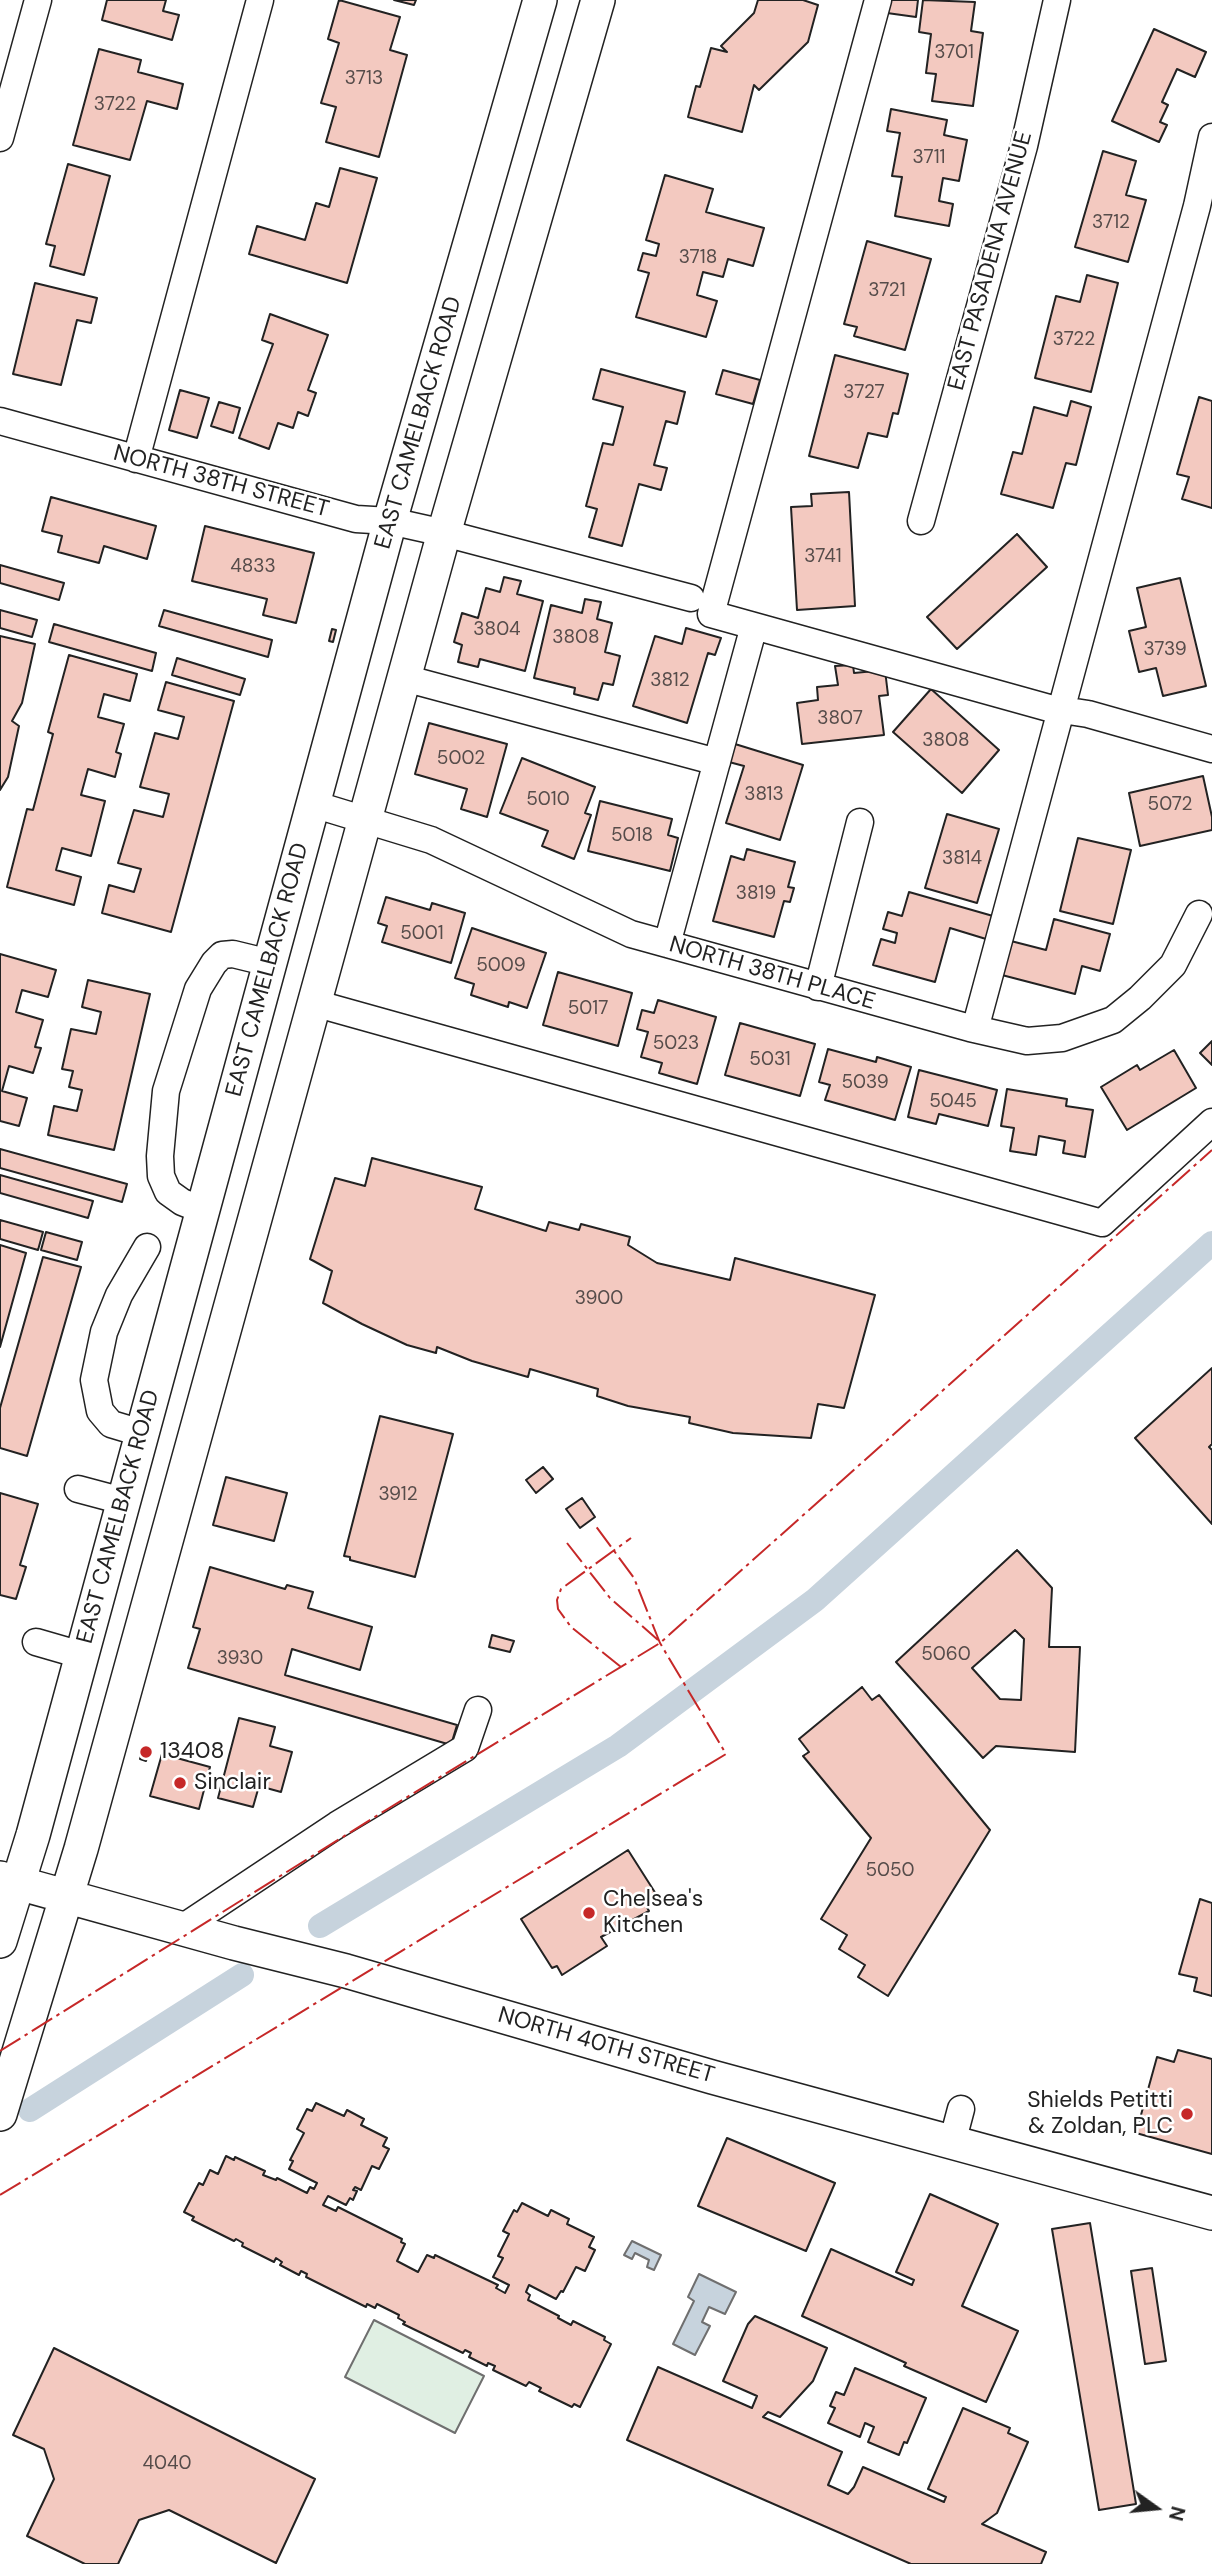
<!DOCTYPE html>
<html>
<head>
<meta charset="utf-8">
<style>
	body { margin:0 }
	#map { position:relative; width:1212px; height:2564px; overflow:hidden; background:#fff; font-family:"DM Sans",sans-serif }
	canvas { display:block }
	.north { position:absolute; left:1121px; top:2473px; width:70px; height:70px; -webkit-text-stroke:5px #fff; paint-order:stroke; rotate:105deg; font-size:19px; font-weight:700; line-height:28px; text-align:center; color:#222 }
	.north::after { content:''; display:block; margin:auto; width:24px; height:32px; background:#222; clip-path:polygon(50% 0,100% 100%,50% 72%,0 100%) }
</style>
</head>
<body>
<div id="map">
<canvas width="1212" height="2564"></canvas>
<div class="north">N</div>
</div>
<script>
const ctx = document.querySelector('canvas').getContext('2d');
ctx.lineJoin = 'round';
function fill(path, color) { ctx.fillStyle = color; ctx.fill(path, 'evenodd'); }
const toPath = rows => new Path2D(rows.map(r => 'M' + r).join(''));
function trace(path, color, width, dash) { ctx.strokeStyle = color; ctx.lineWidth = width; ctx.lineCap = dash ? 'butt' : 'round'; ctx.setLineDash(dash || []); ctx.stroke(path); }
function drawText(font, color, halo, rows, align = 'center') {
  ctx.font = font + ' "DM Sans",sans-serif'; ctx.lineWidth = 5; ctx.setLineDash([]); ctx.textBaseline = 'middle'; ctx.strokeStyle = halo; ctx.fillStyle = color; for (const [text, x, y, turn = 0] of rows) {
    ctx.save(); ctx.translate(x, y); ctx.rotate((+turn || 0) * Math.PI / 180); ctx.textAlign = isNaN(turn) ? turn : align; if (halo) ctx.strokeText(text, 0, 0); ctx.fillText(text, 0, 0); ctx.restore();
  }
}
const green = toPath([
	[374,2320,484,2376,455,2433,345,2377,374,2320]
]);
fill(green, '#e0efe3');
trace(green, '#6f6f6f', 2);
const water = toPath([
	[632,2241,661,2255,654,2270,647,2267,649,2260,635,2253,632,2259,624,2255,632,2241],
	[699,2274,736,2292,725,2314,709,2307,702,2322,710,2326,695,2355,673,2344,694,2301,688,2297,699,2274]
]);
fill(water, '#c7d3dd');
trace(water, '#6f6f6f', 2);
trace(toPath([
	[320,1926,618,1746,815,1600,1212,1243],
	[30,2110,242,1975]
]), '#c7d3dd', 24);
const building = toPath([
	[107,0,166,0,163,11,179,15,172,40,102,20,107,0],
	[339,0,400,17,390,50,407,55,379,157,326,142,336,107,321,103,339,43,328,39,339,0],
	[394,0,416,0,414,5,394,0],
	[758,0,803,0,818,5,808,42,759,90,754,85,742,132,688,117,696,86,700,87,711,48,727,52,721,46,754,13,758,0],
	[889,0,918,0,916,17,887,13,889,0],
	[923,0,975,2,971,31,983,33,973,106,932,101,936,74,926,73,931,34,919,32,923,0],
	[1154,29,1206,52,1195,77,1177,69,1162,102,1168,105,1160,122,1167,125,1159,142,1112,121,1154,29],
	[99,49,141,60,138,72,183,84,177,109,147,101,130,160,73,145,99,49],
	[891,109,947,120,944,135,967,140,959,181,943,178,939,201,953,204,949,226,895,216,902,177,892,176,900,133,887,131,891,109],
	[1103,151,1136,161,1126,195,1146,200,1128,262,1075,247,1103,151],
	[68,164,110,176,84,275,50,266,55,246,46,244,68,164],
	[340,168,377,178,347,283,249,254,257,226,305,240,316,203,329,207,340,168],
	[665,175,713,189,706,212,764,228,753,266,728,259,723,277,703,272,697,295,717,301,706,337,636,317,649,273,638,270,643,253,656,256,659,244,646,240,665,175],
	[867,241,931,259,905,350,854,336,857,327,844,324,867,241],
	[1087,275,1118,283,1091,392,1035,378,1056,296,1080,302,1087,275],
	[35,283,97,298,91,323,77,320,61,385,13,374,35,283],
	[270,314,328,335,308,390,316,393,308,416,298,412,293,428,278,423,269,449,239,438,273,344,262,340,270,314],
	[835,355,908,374,898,414,893,413,887,437,868,433,858,468,809,456,835,355],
	[601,369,685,392,677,424,666,421,654,465,667,468,661,490,639,484,622,546,589,537,597,509,586,506,603,443,613,445,623,407,593,399,601,369],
	[723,370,760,380,753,404,716,394,723,370],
	[180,390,209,398,197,438,169,430,180,390],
	[1199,397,1212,401,1212,508,1182,499,1189,477,1177,474,1199,397],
	[1071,401,1091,407,1076,465,1066,463,1053,508,1001,494,1013,452,1022,454,1034,407,1067,416,1071,401],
	[219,402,240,408,233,433,211,426,219,402],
	[849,492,855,606,797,610,791,507,812,506,811,494,849,492],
	[51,497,156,526,147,559,104,546,99,563,58,552,62,536,42,531,51,497],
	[205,526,314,553,296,623,263,615,267,599,192,581,205,526],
	[1017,534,1047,567,957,649,927,617,1017,534],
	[0,565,64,583,59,600,0,583,0,565],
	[504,577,521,581,517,594,543,601,525,671,480,659,478,667,458,662,462,645,454,642,462,613,478,618,486,588,500,592,504,577],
	[1180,578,1206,686,1163,696,1156,668,1139,672,1129,631,1146,627,1137,588,1180,578],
	[585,599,601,602,597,619,612,623,605,652,620,656,613,685,603,683,598,700,574,694,575,688,534,678,551,605,582,613,585,599],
	[0,610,37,620,32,637,0,628,0,610],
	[164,610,272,640,268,657,159,626,164,610],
	[54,624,156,653,152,671,49,642,54,624],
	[686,628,721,638,715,655,708,653,687,723,633,706,655,636,682,644,686,628],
	[332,629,336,630,333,642,329,641,332,629],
	[0,636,35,644,22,703,12,721,19,726,8,777,0,790,0,636],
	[69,655,137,674,130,701,104,694,98,717,124,724,116,752,121,754,115,777,88,769,81,795,105,801,91,856,62,848,56,870,81,877,74,905,7,887,27,809,33,810,53,734,48,732,69,655],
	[177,658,245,679,240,695,172,675,177,658],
	[853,665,854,673,885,670,888,695,879,696,884,735,802,744,797,703,818,700,817,687,838,685,835,666,853,665],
	[166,682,234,701,171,932,102,913,109,885,134,892,141,869,118,863,134,810,163,817,169,794,140,787,155,733,178,739,184,717,158,710,166,682],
	[931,689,999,750,962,793,893,732,931,689],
	[429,723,507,744,487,817,461,809,467,789,415,774,429,723],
	[735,744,803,765,780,840,726,823,744,766,729,762,735,744],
	[522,758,595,787,585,813,591,815,574,859,542,846,548,831,500,813,522,758],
	[1203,776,1212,817,1212,830,1140,846,1129,793,1203,776],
	[600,801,672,819,668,835,678,838,670,871,588,851,600,801],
	[947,814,999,829,977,903,925,888,947,814],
	[1078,838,1131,850,1113,924,1060,911,1078,838],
	[747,849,795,862,788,887,794,888,790,902,784,901,774,937,713,921,731,856,744,860,747,849],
	[909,892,993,916,986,939,950,928,935,982,873,965,881,939,895,943,897,933,883,929,888,912,902,916,909,892],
	[386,897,430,910,432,903,465,913,451,963,382,942,387,926,378,923,386,897],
	[1054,919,1110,934,1100,971,1082,966,1075,994,998,974,1007,940,1046,950,1054,919],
	[472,928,546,953,527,1008,509,1002,508,1007,471,995,474,984,455,978,472,928],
	[0,954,56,970,48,997,22,990,16,1012,43,1020,35,1047,41,1048,33,1073,9,1066,2,1091,27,1098,19,1126,0,1121,0,954],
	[558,972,632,993,618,1046,543,1025,558,972],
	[88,980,150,994,114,1150,48,1135,54,1106,77,1111,82,1090,69,1087,73,1071,62,1069,71,1029,96,1034,101,1012,82,1007,88,980],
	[658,1000,716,1017,697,1084,659,1073,662,1063,641,1057,648,1032,637,1029,642,1010,654,1013,658,1000],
	[740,1023,815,1044,800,1096,725,1075,740,1023],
	[1212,1041,1212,1065,1200,1053,1212,1041],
	[828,1049,876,1062,877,1057,911,1067,895,1120,825,1100,830,1085,819,1082,828,1049],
	[1174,1050,1196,1088,1127,1130,1101,1087,1137,1065,1140,1070,1174,1050],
	[919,1070,997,1090,988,1126,939,1114,936,1124,908,1117,919,1070],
	[1007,1089,1067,1099,1066,1106,1093,1110,1085,1157,1063,1153,1065,1141,1039,1136,1036,1155,1010,1151,1014,1128,1001,1126,1007,1089],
	[0,1149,127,1184,122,1202,0,1168,0,1149],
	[372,1158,482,1187,475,1209,546,1231,549,1222,579,1230,581,1224,630,1237,628,1245,657,1263,730,1280,735,1258,875,1295,844,1408,818,1404,811,1438,733,1433,689,1423,690,1417,628,1406,597,1396,598,1389,530,1369,528,1377,472,1361,437,1347,436,1353,407,1345,362,1324,323,1303,332,1271,310,1259,335,1178,365,1186,372,1158],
	[0,1175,93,1201,88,1218,0,1193,0,1175],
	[0,1220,43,1232,38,1250,0,1239,0,1220],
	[46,1232,82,1242,77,1260,41,1250,46,1232],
	[0,1245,26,1253,0,1347,0,1245],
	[43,1257,81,1267,27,1456,0,1448,0,1408,43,1257],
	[1212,1368,1212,1444,1209,1447,1212,1450,1212,1524,1135,1438,1212,1368],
	[380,1416,453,1434,415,1577,350,1560,350,1557,344,1556,380,1416],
	[543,1467,553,1479,536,1493,526,1480,543,1467],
	[226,1477,287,1493,274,1541,213,1525,226,1477],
	[0,1493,38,1504,20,1565,26,1567,16,1599,0,1595,0,1493],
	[582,1498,595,1517,580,1528,566,1509,582,1498],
	[1017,1550,1052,1588,1049,1647,1080,1647,1075,1752,996,1746,983,1758,896,1662,1017,1550],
	[1015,1630,1024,1639,1021,1700,1000,1699,972,1668,1015,1630],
	[210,1567,285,1589,287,1585,313,1592,308,1608,372,1627,360,1670,292,1649,285,1675,457,1725,451,1745,188,1668,200,1629,193,1627,210,1567],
	[492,1635,514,1641,510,1652,489,1647,492,1635],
	[862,1687,872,1700,879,1695,990,1830,888,1996,858,1977,865,1965,839,1949,847,1935,821,1919,871,1838,803,1756,809,1752,799,1739,862,1687],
	[239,1718,275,1727,270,1746,292,1752,281,1792,259,1786,253,1807,218,1798,239,1718],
	[149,1747,146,1761,140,1759,143,1749,149,1747],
	[162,1754,210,1767,199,1809,150,1796,162,1754],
	[628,1850,656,1894,644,1902,649,1911,601,1937,607,1946,562,1975,557,1966,552,1968,521,1919,628,1850],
	[1200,1899,1212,1903,1212,1996,1194,1991,1197,1978,1179,1974,1200,1899],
	[1178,2050,1212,2059,1212,2154,1136,2133,1157,2057,1174,2062,1178,2050],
	[316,2103,344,2116,347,2110,364,2119,361,2125,387,2138,383,2146,389,2149,379,2169,372,2166,361,2190,355,2187,353,2190,357,2191,353,2200,350,2198,346,2205,328,2196,323,2205,336,2211,338,2207,402,2239,401,2242,405,2244,397,2261,418,2272,427,2255,434,2258,435,2255,498,2285,496,2288,505,2293,509,2285,493,2277,503,2258,498,2256,509,2234,503,2231,514,2210,517,2212,522,2203,548,2216,551,2210,569,2219,567,2224,594,2237,589,2247,595,2250,585,2271,576,2267,563,2292,561,2291,556,2299,529,2285,526,2292,530,2295,528,2300,559,2316,558,2318,571,2325,573,2321,605,2337,604,2340,611,2344,580,2407,574,2404,572,2407,539,2391,541,2388,529,2382,526,2386,493,2370,495,2366,488,2363,487,2366,469,2357,471,2353,465,2350,463,2353,403,2324,405,2322,398,2318,399,2315,377,2304,375,2308,367,2304,366,2307,306,2277,307,2274,301,2271,299,2275,280,2265,282,2262,276,2258,274,2262,242,2246,243,2243,236,2239,234,2241,192,2220,194,2217,184,2212,199,2183,203,2185,210,2170,218,2174,226,2156,234,2160,235,2157,265,2171,263,2175,276,2180,277,2178,307,2193,310,2187,314,2189,317,2183,289,2169,293,2161,290,2160,304,2133,297,2129,307,2109,312,2111,316,2103],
	[727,2138,835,2183,806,2251,698,2206,727,2138],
	[930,2194,998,2224,962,2306,1018,2331,986,2402,904,2366,906,2363,802,2316,831,2249,912,2285,914,2280,896,2272,930,2194],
	[1090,2223,1136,2504,1099,2510,1052,2229,1090,2223],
	[1152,2268,1166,2361,1145,2364,1131,2271,1152,2268],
	[755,2316,827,2348,813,2381,780,2417,768,2412,763,2417,842,2452,828,2485,848,2494,854,2487,863,2467,944,2502,946,2497,928,2489,963,2408,1010,2428,1008,2433,1028,2442,997,2513,982,2524,1046,2552,1041,2564,911,2564,627,2440,658,2367,752,2408,757,2396,723,2381,748,2324,755,2316],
	[54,2348,315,2479,276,2563,169,2510,139,2520,118,2564,85,2564,27,2536,54,2479,44,2449,13,2435,54,2348],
	[855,2368,926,2398,907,2443,904,2442,899,2455,868,2442,874,2427,865,2423,860,2437,828,2423,835,2408,830,2406,836,2392,844,2395,855,2368]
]);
fill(building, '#f3c9c0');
trace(building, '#222', 2);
const minor = toPath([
	[878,0,711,614,1049,708,1088,714,1212,749],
	[0,138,38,0],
	[0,421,356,519,390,521,444,533,691,598],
	[136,459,260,0],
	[921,521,1024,146,1057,0],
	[404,678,717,762],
	[313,804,431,840,631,934,970,1028,1027,1041,1062,1038,1113,1020,1140,998,1173,965,1199,914],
	[667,944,754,626],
	[818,987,860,822],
	[314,1003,1102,1223,1212,1122],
	[975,1029,1197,206,1212,137],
	[202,1210,182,1202,168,1192,161,1176,160,1156,166,1091,198,989,214,963,222,955,233,954,270,963],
	[141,1433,111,1424,100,1411,94,1380,104,1332,119,1295,147,1247],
	[78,1489,123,1501],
	[36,1642,81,1655],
	[182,1928,337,1825,465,1748,478,1710],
	[952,2143,961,2109]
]);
const major = toPath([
	[0,1878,234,1943,346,1971,712,2077,1212,2213],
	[0,1941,33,1835,390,521,540,0],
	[0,2114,81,1849,444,533,598,0]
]);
trace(minor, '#222', 29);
trace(major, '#222', 36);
trace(minor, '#fff', 26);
trace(major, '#fff', 33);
trace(toPath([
	[567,1543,610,1598,658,1640],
	[621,1667,571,1627,558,1609,557,1600,561,1589,631,1538],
	[0,2051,386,1810,660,1643,1212,1150],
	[0,2195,726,1754,660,1643,634,1578,595,1525]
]), '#c62828', 2, [24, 5, 3.5, 5]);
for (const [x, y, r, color] of [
	[146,1752,7,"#c62828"],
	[180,1783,7,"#c62828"],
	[589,1913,7,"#c62828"],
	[1187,2114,7,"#c62828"]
]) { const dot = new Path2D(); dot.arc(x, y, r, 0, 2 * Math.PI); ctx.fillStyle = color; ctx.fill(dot); trace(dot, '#fff', 2.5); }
drawText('19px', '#564c4a', null, [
	["3701",954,53],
	["3713",364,79],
	["3722",115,105],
	["3711",929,158],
	["3712",1111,223],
	["3718",698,258],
	["3721",887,291],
	["3722",1074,340],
	["3727",864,393],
	["3741",823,557],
	["4833",253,567],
	["3804",497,630],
	["3808",576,638],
	["3739",1165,650],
	["3812",670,681],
	["3807",840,719],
	["3808",946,741],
	["5002",461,759],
	["3813",764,795],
	["5010",548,800],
	["5072",1170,805],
	["5018",632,836],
	["3814",962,859],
	["3819",756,894],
	["5001",422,934],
	["5009",501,966],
	["5017",588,1009],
	["5023",676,1044],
	["5031",770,1060],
	["5039",865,1083],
	["5045",953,1102],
	["3900",599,1299],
	["3912",398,1495],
	["5060",946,1655],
	["3930",240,1659],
	["5050",890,1871],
	["4040",167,2464]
]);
drawText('23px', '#222', '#fff', [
	["EAST PASADENA AVENUE",991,261,-75],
	["EAST CAMELBACK ROAD",419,423,-74],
	["NORTH 38TH STREET",221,482,15],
	["EAST CAMELBACK ROAD",268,970,-75],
	["NORTH 38TH PLACE",772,974,16],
	["EAST CAMELBACK ROAD",119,1517,-75],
	["NORTH 40TH STREET",606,2046,16]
]);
drawText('23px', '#222', '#fff', [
	["13408",160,1752],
	["Sinclair",194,1783],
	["Chelsea's",603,1900],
	["Kitchen",603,1926],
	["Shields Petitti",1173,2101,"right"],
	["& Zoldan, PLC",1173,2127,"right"]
], 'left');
</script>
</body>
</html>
